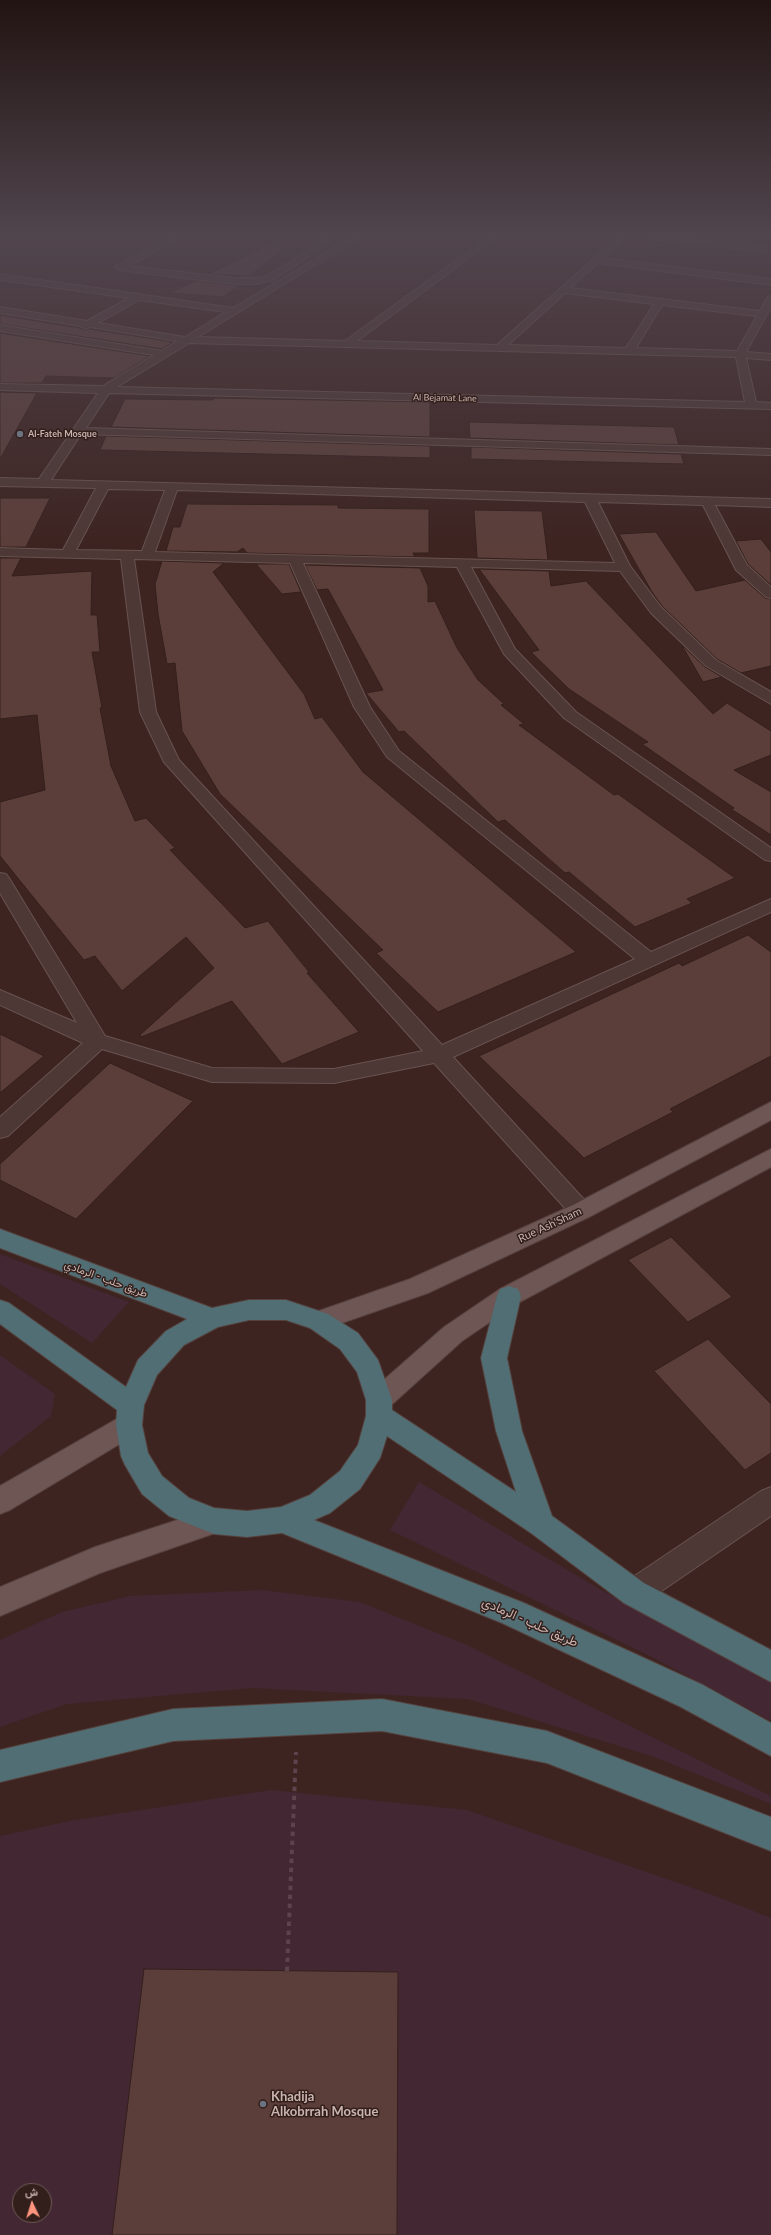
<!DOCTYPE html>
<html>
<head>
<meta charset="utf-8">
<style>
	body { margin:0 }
	#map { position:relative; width:771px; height:2235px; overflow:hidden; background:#3d2421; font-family:Lato,Vazirmatn,sans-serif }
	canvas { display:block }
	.north { position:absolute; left:12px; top:2183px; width:40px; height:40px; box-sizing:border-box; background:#321e1a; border:1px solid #6e5a56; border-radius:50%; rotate:356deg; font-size:11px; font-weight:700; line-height:16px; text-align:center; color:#c9b4b0 }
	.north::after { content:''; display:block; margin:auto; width:14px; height:18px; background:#ff957f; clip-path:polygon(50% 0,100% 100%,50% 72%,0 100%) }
</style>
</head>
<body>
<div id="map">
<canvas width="771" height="2235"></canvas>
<div class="north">ش</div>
</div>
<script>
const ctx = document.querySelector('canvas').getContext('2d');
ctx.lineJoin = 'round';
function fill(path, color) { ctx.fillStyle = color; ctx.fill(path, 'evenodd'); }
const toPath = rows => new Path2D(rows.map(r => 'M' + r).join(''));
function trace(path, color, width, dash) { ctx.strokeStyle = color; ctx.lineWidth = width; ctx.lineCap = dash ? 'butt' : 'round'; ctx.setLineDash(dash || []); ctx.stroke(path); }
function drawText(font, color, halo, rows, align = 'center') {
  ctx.font = font + ' Lato,Vazirmatn,sans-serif'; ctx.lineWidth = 3; ctx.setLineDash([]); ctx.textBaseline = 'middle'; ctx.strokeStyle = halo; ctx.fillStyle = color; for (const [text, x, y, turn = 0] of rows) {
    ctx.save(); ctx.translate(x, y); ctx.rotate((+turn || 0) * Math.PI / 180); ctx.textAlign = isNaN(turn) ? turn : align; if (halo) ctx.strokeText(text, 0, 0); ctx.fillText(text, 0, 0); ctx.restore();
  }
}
fill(toPath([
	[0,1254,129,1302,92,1343,0,1284],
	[0,1355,55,1394,51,1416,0,1456],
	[419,1482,598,1588,771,1683,771,1721,650,1656,390,1530],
	[262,1590,360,1602,467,1645,771,1796,771,1804,654,1757,468,1699,252,1688,67,1704,0,1727,0,1640,62,1612,130,1596],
	[271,1790,467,1810,713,1895,771,1918,771,2235,0,2235,0,1836,70,1821],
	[20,2191,44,2191,44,2215,20,2215]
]), '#432733');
const building = toPath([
	[276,241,282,250,249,276,209,274,276,241],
	[195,281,234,285,238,286,223,297,170,293,195,281],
	[0,315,80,328,84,330,90,329,173,342,162,349,0,324,0,315],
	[0,333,150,356,114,378,46,376,42,383,0,383,0,333],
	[0,392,37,393,0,459,0,392],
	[214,398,430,402,430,437,111,427,125,399,213,400,214,398],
	[469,422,674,427,679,445,470,438,469,422],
	[106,436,430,446,430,458,100,450,106,436],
	[471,447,681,454,684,464,471,459,471,447],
	[0,498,50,498,26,547,0,547,0,498],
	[187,504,338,505,338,508,429,509,429,553,413,553,415,557,247,553,243,548,237,552,166,551,173,527,180,527,187,504],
	[474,510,542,511,548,560,477,558,474,510],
	[656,532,696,591,745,580,765,598,771,599,771,666,741,673,717,659,662,606,652,592,619,534,656,532],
	[761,539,771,552,771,585,748,564,736,541,761,539],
	[0,558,21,558,12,576,92,571,91,615,97,615,100,652,92,652,102,708,100,708,111,766,135,821,146,818,175,848,170,850,245,928,268,921,309,972,307,973,359,1032,282,1064,232,1001,141,1037,140,1035,214,968,186,937,122,991,95,956,84,960,0,856,0,802,45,790,37,715,0,719,0,558],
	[162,561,224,563,213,572,304,694,315,719,322,717,363,772,576,952,438,1012,376,953,383,950,220,794,182,731,175,663,167,664,158,614,155,584,162,561],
	[256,564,289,564,301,592,282,594,256,564],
	[305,565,420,568,428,586,428,602,435,601,457,648,478,680,504,704,501,705,524,724,519,725,614,795,618,794,735,878,687,899,692,903,635,927,569,872,565,873,505,820,498,822,404,731,399,732,366,693,383,690,328,589,317,590,305,565],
	[479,569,549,571,551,586,586,581,713,714,727,703,771,731,771,755,734,770,771,792,771,835,731,809,734,808,642,744,648,742,569,689,531,652,539,650,479,569],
	[681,644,705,667,722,677,703,682,681,644],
	[748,935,771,952,771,1056,670,1109,673,1112,584,1158,479,1056,679,963,682,966,748,935],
	[0,1034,44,1056,0,1093,0,1034],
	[110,1063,193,1101,76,1219,0,1180,0,1164,110,1063],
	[671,1237,732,1297,688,1322,628,1260,671,1237],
	[708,1339,771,1404,771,1453,745,1470,654,1371,708,1339],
	[144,1969,398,1972,397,2235,112,2235,144,1969]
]);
fill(building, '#5b3e3a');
trace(building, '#34201c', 1);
const minor = toPath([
	[175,235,185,235,128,266,234,278,256,278,267,276,322,242,320,238,316,235,327,235,330,243,273,280,256,284,234,284,118,270,114,267,175,235],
	[355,235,364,235,198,337,345,341,491,235,500,235,357,341,497,345,620,235,628,235,603,258,771,279,771,285,598,263,570,288,760,311,768,297,771,296,771,307,746,352,771,354,771,360,746,358,756,402,771,403,771,409,109,393,86,428,771,449,771,455,81,434,51,480,771,499,771,507,715,505,747,565,771,587,771,598,766,597,736,570,703,505,598,502,630,566,661,607,716,660,771,692,771,704,706,666,651,613,620,571,471,567,515,649,576,712,771,848,771,861,765,860,564,718,504,654,457,567,303,563,370,707,399,751,651,952,771,899,771,912,453,1057,589,1205,593,1211,589,1217,581,1220,573,1217,434,1063,334,1083,212,1082,102,1049,8,1136,0,1138,0,1117,83,1043,0,1005,0,990,77,1023,0,893,0,873,6,874,9,878,105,1036,212,1068,334,1069,423,1051,164,762,140,712,121,559,0,556,0,548,63,550,96,488,0,486,0,478,39,479,98,393,0,390,0,384,103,386,154,355,0,331,0,325,162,351,177,341,90,327,85,329,80,326,0,313,0,307,87,321,129,298,0,280,0,274,233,308,355,235],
	[565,293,654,304,626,348,508,345,565,293],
	[139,300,226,312,185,337,98,323,139,300],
	[662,305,757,316,737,351,636,348,662,305],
	[189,343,736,357,745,402,117,387,189,343],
	[108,489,165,490,142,551,76,550,108,489],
	[177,490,585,502,615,563,155,552,177,490],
	[134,559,290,563,354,707,387,757,635,959,442,1045,179,760,156,712,134,559],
	[631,235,655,235,771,247,771,253,635,237,631,235],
	[771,1487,771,1516,644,1603,634,1607,624,1603,619,1593,624,1583,761,1491,771,1487]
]);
const major = toPath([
	[771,1102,771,1120,589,1217,428,1293,319,1331,310,1328,306,1321,310,1314,410,1279,573,1205,771,1102],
	[771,1149,771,1167,518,1303,462,1341,388,1408,379,1411,370,1408,366,1400,370,1392,444,1327,500,1289,771,1149],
	[129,1413,138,1417,142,1425,138,1433,10,1510,0,1514,0,1486,120,1417,129,1413],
	[214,1508,224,1512,228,1521,224,1530,100,1573,0,1616,0,1587,95,1547,214,1508]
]);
const highway = toPath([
	[0,1229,212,1308,249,1300,286,1300,328,1314,358,1333,378,1360,392,1400,392,1410,516,1492,496,1431,481,1358,497,1296,500,1289,509,1286,518,1289,521,1296,507,1358,522,1431,552,1516,644,1583,771,1650,771,1682,624,1603,531,1533,387,1436,380,1458,360,1489,330,1513,314,1520,524,1603,703,1685,771,1723,771,1756,681,1707,502,1623,282,1533,247,1537,214,1534,169,1516,142,1494,125,1465,121,1456,116,1425,117,1410,0,1324,0,1300,9,1303,126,1387,138,1360,166,1331,187,1319,0,1248,0,1229],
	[249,1320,286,1320,310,1328,340,1349,357,1372,366,1400,366,1416,358,1445,340,1471,310,1495,281,1507,247,1511,214,1508,189,1498,162,1476,148,1453,142,1425,144,1405,157,1375,184,1345,218,1327,249,1320],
	[382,1699,547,1731,771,1817,771,1851,547,1763,382,1731,173,1741,0,1782,0,1750,173,1709,382,1699]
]);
trace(minor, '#685350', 2);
trace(major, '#56413e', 2);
trace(highway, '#55413d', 2);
trace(toPath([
	[287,1971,296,1752]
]), '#5d434b', 4, [4.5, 4.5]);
fill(minor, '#4d3835');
fill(major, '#6d5653');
fill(highway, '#516e74');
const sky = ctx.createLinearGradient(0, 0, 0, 548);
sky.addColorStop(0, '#221412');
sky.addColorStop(0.43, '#51454e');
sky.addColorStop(1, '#51454e00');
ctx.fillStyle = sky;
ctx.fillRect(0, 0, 771, 548);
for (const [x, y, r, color] of [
	[20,434,4,"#6b7280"],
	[263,2104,4,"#6b7280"]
]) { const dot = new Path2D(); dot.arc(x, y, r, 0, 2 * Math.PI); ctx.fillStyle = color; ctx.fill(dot); trace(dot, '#321e1a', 1.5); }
drawText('9px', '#c9b4b0', '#321e1a', [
	["Al Bejamat Lane",445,398,1]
]);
drawText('bold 9px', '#c9b4b0', '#321e1a', [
	["Al-Fateh Mosque",28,434]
], 'left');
drawText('11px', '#c9b4b0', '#321e1a', [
	["Rue Ash'Sham",550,1225,-25],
	["طريق حلب - الرمادي",106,1279,20]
]);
drawText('13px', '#c9b4b0', '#321e1a', [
	["طريق حلب - الرمادي",530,1622,24]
]);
drawText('bold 13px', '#c9b4b0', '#321e1a', [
	["Khadija",271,2097],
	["Alkobrrah Mosque",271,2112]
], 'left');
</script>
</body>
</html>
